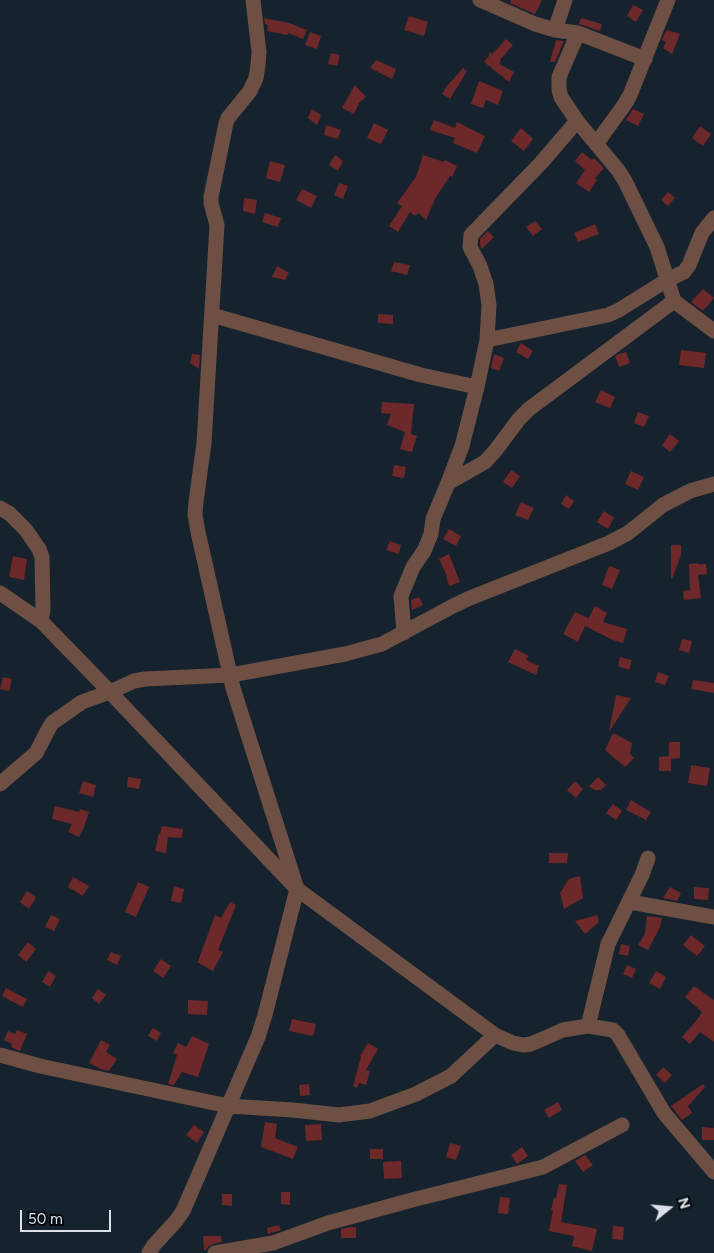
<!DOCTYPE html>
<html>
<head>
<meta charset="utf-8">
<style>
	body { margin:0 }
	#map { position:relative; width:714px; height:1253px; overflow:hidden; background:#16222e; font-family:Figtree,sans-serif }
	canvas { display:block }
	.north { position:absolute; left:644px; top:1183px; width:50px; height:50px; -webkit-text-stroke:4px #060b10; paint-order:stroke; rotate:73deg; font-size:14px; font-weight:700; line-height:20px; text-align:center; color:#dae1ea }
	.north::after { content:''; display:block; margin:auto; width:18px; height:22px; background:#dae1ea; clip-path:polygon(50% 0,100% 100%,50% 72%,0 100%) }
	.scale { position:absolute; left:20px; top:1210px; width:91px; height:22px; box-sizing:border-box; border:2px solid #dae1ea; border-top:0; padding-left:6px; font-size:15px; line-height:18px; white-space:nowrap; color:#dae1ea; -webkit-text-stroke:4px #060b10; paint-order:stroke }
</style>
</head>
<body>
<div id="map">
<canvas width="714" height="1253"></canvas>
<div class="north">N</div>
<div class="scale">50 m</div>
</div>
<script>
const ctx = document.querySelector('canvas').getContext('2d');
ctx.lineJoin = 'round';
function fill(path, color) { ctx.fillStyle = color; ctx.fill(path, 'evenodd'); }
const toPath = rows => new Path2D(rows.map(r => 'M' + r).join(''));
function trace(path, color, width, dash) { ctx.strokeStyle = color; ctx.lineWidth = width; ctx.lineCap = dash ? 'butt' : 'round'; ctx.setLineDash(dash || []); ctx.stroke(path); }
fill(toPath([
	[511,0,542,0,535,14,510,3],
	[633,5,643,10,636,22,627,16],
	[409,16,428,22,424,36,404,30],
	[264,18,289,23,307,30,303,39,288,33,287,35,267,31,268,25,265,24],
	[581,18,602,24,600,31,579,24],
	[667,30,680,34,672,54,663,48,666,42,662,40,666,31],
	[310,32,321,36,317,49,305,45],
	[506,39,513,45,500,60,501,61,499,64,514,72,509,82,484,62,487,58,488,58,490,52,492,54],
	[556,40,564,41,555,62,550,62],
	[331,53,340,55,337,66,328,64],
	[376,60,396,69,392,79,370,68],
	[463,68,467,71,450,99,442,94,447,86],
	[479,81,503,91,498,105,486,100,483,108,471,104],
	[355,85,366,97,359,103,354,114,342,108],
	[312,109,321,115,317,125,308,118],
	[633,109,644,114,638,126,626,120],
	[434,120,455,128,457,122,485,136,477,153,453,143,455,138,430,130],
	[374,123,388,130,381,144,367,138],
	[326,125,341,130,338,139,324,135],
	[700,126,711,134,703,146,692,138],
	[521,128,533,139,524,151,511,141],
	[582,152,592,160,594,158,604,168,595,178,597,180,589,192,576,183,585,170,575,161],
	[335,155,343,161,338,171,329,165],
	[423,155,444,162,445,160,457,166,452,177,450,176,435,199,426,220,418,213,415,216,410,212,398,232,389,226,402,206,397,203,416,177],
	[270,161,285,165,280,182,266,178],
	[339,183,348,186,343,199,334,195],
	[302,189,317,196,311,208,296,200],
	[668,192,675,198,668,206,661,200],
	[244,198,257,200,255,214,243,211],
	[265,213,281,218,278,227,262,222],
	[535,221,542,229,533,236,526,227],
	[595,224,599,234,578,242,574,233],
	[488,231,494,237,482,249,480,245,480,239],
	[394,262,410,265,407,275,391,271],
	[277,266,289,273,285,280,272,277],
	[703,289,714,298,703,311,691,302],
	[378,314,393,315,393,324,378,323],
	[521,343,533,351,528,359,516,352],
	[681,350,706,353,704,368,679,365],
	[626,352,630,363,619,367,615,356,619,354],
	[192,354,200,355,199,369,190,363],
	[494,354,504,358,499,371,491,368],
	[601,390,615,397,610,408,595,402],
	[382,402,414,404,411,434,417,436,412,452,400,449,405,432,387,425,391,414,381,413],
	[638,412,649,416,644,427,634,423],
	[670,434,679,441,670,452,662,445],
	[394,465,406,467,404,478,392,476],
	[511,470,520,476,512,488,503,482],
	[631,471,644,477,638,490,625,484],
	[566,495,574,501,569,509,561,504],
	[521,502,534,508,528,520,515,515],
	[604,511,614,518,608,529,597,522],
	[449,529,461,536,456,546,443,539],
	[390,541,401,545,399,554,386,550],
	[671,545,681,545,681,555,672,579,671,579],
	[449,554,460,582,449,586,446,576,447,576,439,559],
	[13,556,27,559,24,580,9,577],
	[697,563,697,564,706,564,707,574,698,575,701,598,684,600,683,591,690,590,689,564],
	[609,566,620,570,612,589,602,585],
	[419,597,423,605,412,610,411,600],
	[595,606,607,613,603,622,627,629,623,643,613,640,585,626,578,642,563,634,575,612,588,618,587,621],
	[682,639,692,641,689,653,679,650],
	[515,649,529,656,526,660,539,666,536,675,508,662],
	[620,657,632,660,629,670,618,666],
	[658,672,669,676,665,685,655,682],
	[3,677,12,679,9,691,0,689],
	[693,680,714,683,714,693,691,689],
	[616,695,631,698,609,732,609,731],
	[613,733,632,743,630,754,634,758,625,767,605,750],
	[669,742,680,742,680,758,671,759,671,771,659,771,659,757,669,756],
	[691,765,710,768,707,786,688,783],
	[128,777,141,779,139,789,127,787],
	[598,777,606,785,601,790,594,790,589,786],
	[83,781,96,785,93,797,79,793],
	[575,781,583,789,576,798,567,790],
	[631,800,651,812,646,820,626,810],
	[613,804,622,811,616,820,606,813],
	[55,806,79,812,80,809,89,812,84,827,79,837,68,832,72,824,52,819],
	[162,826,183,829,182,838,168,837,166,853,155,851,159,833,160,834],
	[549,853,568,853,567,863,549,863],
	[580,876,583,898,564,909,560,893,569,879],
	[73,877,89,886,83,896,68,887],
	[138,882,149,887,136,917,125,912],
	[174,886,184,889,181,903,171,901],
	[670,887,681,893,677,901,663,898],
	[694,887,709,888,708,900,694,899],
	[27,891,36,897,29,909,20,902],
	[230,902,236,905,218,950,223,952,213,971,197,962,198,961,215,915,221,918],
	[51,915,60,919,54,931,45,927],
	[597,915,599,922,585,934,575,921],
	[647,916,662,918,660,927,648,950,638,945,645,934],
	[691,935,705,946,697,956,683,945],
	[28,942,36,949,26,962,18,955],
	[621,944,630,946,628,956,619,954],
	[111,952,121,956,117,965,107,960],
	[161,959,171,966,163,978,153,971],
	[627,965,636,969,632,978,623,974],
	[48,971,56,976,50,987,42,982],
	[656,971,666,977,660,989,649,983],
	[694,986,714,1000,714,1042,700,1032,690,1044,682,1037,696,1021,702,1012,685,997],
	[6,988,27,999,23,1007,2,996],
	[98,989,106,995,99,1004,92,998],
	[188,1000,208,1001,207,1015,188,1014],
	[292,1019,316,1024,313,1036,289,1031],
	[153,1028,161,1033,157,1041,148,1036],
	[17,1030,27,1034,20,1051,11,1047,12,1044,4,1040,8,1031,15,1034],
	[192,1036,209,1044,198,1077,182,1072,174,1085,168,1084,177,1055,173,1053,178,1043,186,1047],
	[101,1040,110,1045,106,1052,117,1059,109,1071,101,1069,89,1063],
	[368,1043,378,1049,366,1070,370,1071,366,1085,359,1083,357,1088,353,1086,361,1057,360,1056],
	[663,1067,672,1075,665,1083,656,1075],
	[309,1084,310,1095,300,1096,299,1085],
	[703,1084,705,1087,688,1106,692,1113,682,1120,671,1106],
	[558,1102,562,1110,549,1118,544,1110],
	[265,1122,277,1124,275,1138,298,1147,293,1159,261,1147],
	[321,1124,322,1140,306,1141,305,1125],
	[194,1125,204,1132,197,1143,186,1135],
	[702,1127,714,1128,714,1140,702,1140],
	[450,1143,461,1146,456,1160,446,1157],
	[522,1147,528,1156,517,1164,511,1155],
	[370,1149,383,1149,383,1159,370,1159],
	[585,1155,593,1165,583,1172,575,1161],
	[401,1161,402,1178,384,1179,383,1162],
	[559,1184,567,1185,561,1222,597,1229,592,1251,572,1246,574,1236,549,1231,553,1210,551,1210,554,1198,556,1198],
	[281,1192,290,1192,290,1205,281,1204],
	[222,1194,232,1194,232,1206,222,1205],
	[500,1197,510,1198,508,1214,498,1213],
	[279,1225,281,1230,268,1234,267,1228],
	[613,1226,624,1227,623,1240,612,1239],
	[349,1227,356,1227,356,1238,341,1238,341,1229],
	[203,1236,221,1236,222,1242,213,1244,209,1246,206,1250,204,1250]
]), '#6d2829');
trace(toPath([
	[480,0,535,24,555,30,578,33,559,77,559,90,561,97,577,121,618,170,625,181,657,247,674,301,714,331],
	[555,30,565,0],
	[578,33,645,59],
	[596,144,625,104,630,95,668,0],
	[212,315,421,375,477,387],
	[487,340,608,315,619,310,667,280,684,272,689,265,702,233,714,218],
	[448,483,485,462,495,451,519,419,529,409,674,301],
	[0,508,10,514,26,530,39,549,42,557,43,610,41,621,110,692,297,889,495,1035,513,1043,523,1045,531,1044,563,1030,588,1026,613,1030,618,1035,664,1113,714,1172],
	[0,593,41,621],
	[404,633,401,596,413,567,424,551,431,534,433,519,448,483,462,446,477,387,487,340,489,305,486,284,480,266,470,247,471,235,541,163,577,121],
	[0,784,36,753,49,728,52,723,82,702,110,692,134,681,145,679,231,675,345,654,382,644,453,606,470,598,609,543,628,533,663,505,690,491,714,484],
	[630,902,714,917],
	[588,1026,608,944,642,875,648,858],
	[0,1055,40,1066,228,1106,293,1110,339,1115,370,1111,416,1094,451,1076,495,1035],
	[149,1253,154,1245,176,1221,183,1211,258,1037,265,1015,297,889,233,688,198,532,195,515,196,502,204,443,217,225,211,203,211,197,226,123,228,118,250,91,256,78,258,65,259,52,253,0],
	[215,1253,273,1243,328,1223,412,1200,543,1167,622,1125]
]), '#6d5043', 15);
</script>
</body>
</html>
